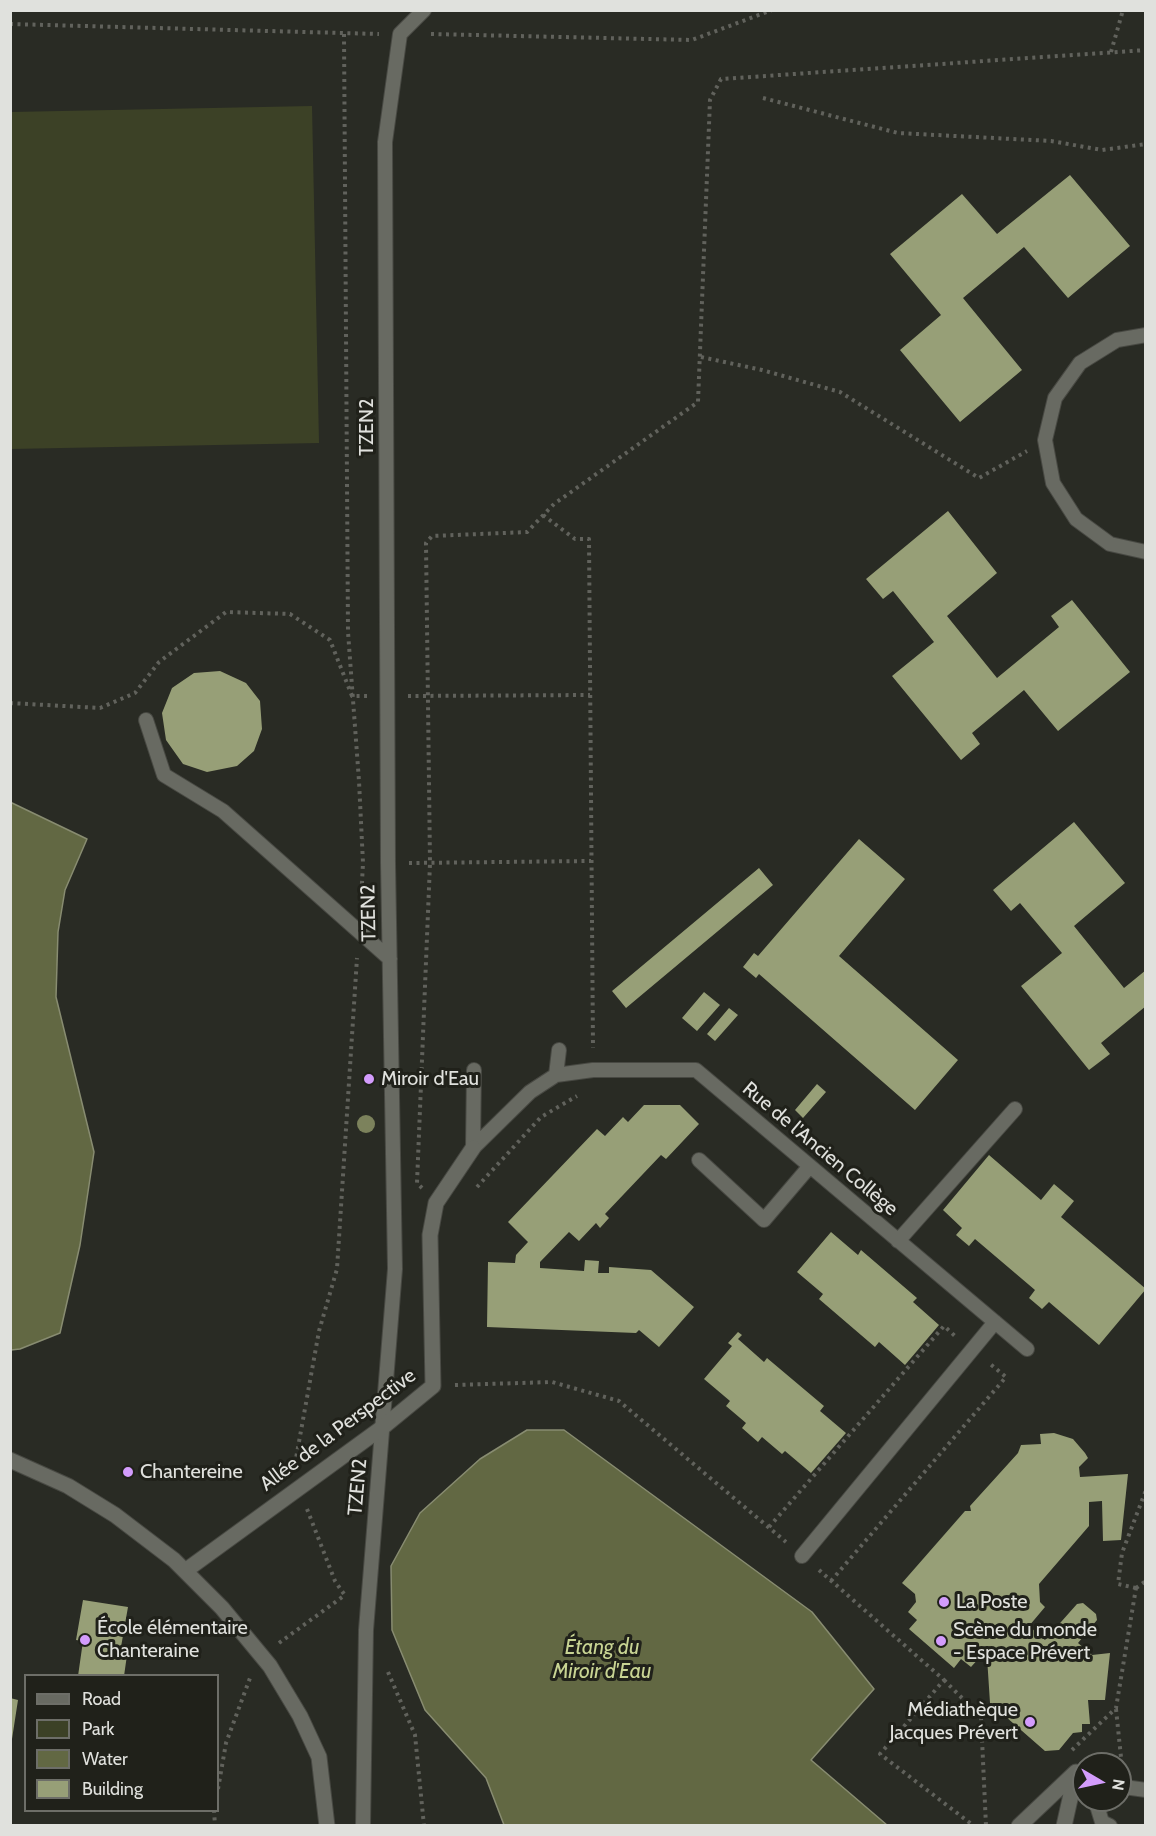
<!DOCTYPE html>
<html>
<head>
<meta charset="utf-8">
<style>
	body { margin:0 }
	#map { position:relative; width:1156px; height:1836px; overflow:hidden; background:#292b24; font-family:Cabin,sans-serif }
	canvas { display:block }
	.frame { position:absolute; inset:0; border:12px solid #e0e1dd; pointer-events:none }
	.legend { position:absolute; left:24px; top:1674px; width:195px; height:138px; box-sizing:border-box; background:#20211a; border:2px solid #6d6e68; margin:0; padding:8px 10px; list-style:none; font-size:18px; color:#e0e1dd }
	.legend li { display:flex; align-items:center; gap:12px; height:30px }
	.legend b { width:30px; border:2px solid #6d6e68 }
	.north { position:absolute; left:1072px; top:1752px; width:60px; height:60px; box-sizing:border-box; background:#20211a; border:2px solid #6d6e68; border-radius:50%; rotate:99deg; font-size:16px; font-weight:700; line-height:24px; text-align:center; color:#e0e1dd }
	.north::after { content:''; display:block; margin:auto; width:21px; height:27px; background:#d39cfc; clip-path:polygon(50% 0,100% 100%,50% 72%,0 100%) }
</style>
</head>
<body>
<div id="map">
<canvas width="1156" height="1836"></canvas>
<div class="frame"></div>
<ul class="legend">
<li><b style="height:8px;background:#686a62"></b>Road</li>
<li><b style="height:16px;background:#3c4126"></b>Park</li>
<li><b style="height:16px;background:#626843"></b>Water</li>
<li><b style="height:16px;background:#979f77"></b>Building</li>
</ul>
<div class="north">N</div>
</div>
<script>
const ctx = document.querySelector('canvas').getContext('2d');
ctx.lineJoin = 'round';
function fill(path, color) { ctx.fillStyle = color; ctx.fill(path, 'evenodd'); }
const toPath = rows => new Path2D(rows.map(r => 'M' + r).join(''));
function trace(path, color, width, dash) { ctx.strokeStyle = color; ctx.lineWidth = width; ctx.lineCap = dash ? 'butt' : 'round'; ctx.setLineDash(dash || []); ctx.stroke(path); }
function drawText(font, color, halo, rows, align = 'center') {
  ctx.font = font + ' Cabin,sans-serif'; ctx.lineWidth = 6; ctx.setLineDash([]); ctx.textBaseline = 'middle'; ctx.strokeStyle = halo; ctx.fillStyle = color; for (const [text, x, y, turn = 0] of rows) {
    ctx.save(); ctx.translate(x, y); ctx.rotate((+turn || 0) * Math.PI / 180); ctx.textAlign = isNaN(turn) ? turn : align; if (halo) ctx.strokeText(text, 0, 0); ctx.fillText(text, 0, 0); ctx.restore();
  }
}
fill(toPath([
	[312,106,319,443,11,449,11,112]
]), '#3c4126');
const water = toPath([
	[10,802,87,839,65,890,58,932,56,997,94,1152,80,1245,60,1333,20,1349,11,1350,10,802],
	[527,1430,564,1430,812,1612,874,1689,811,1760,887,1825,504,1825,486,1778,425,1710,392,1630,391,1566,420,1513,480,1459,527,1430]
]);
fill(water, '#626843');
trace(water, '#888c71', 1.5);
fill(toPath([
	[1070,175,1130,246,1068,298,1024,247,963,298,1022,370,960,422,900,350,941,315,890,254,962,194,997,234],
	[948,511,997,573,947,616,997,678,1059,627,1051,616,1072,600,1130,672,1058,731,1024,690,972,733,980,744,961,760,892,676,934,642,893,591,883,599,866,579],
	[220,671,246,683,260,701,262,729,254,751,237,766,207,772,183,764,166,740,162,713,172,688,194,673],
	[1074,822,1125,883,1074,926,1124,988,1146,970,1146,1006,1101,1043,1110,1054,1089,1070,1021,986,1062,953,1020,903,1011,911,993,890],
	[859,839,905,879,839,956,958,1060,915,1110,759,974,756,978,743,967,754,953,758,956],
	[759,868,773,885,626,1008,612,991],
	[704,992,720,1005,697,1031,682,1018],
	[729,1008,738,1015,715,1041,707,1034],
	[817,1084,826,1092,803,1118,795,1110],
	[644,1105,680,1105,699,1124,666,1159,661,1155,605,1214,609,1218,600,1228,596,1223,579,1241,569,1232,540,1262,540,1268,584,1271,585,1260,599,1261,598,1273,609,1273,609,1267,651,1270,694,1307,659,1347,639,1330,636,1333,487,1327,488,1262,515,1263,516,1255,528,1242,508,1222,597,1129,605,1136,623,1117,628,1122],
	[989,1155,1041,1200,1054,1184,1074,1201,1061,1217,1146,1289,1099,1345,1049,1302,1042,1309,1029,1298,1035,1290,975,1239,969,1246,956,1235,962,1228,943,1210],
	[831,1232,858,1255,861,1250,917,1298,913,1302,939,1325,905,1365,879,1342,875,1347,819,1299,823,1294,797,1272],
	[738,1332,742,1335,738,1339,764,1362,767,1358,824,1406,820,1411,846,1433,811,1473,785,1451,782,1454,762,1437,758,1442,742,1428,746,1423,726,1406,730,1401,704,1379,732,1346,728,1343],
	[1054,1433,1073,1439,1085,1453,1088,1458,1079,1467,1080,1477,1128,1474,1121,1540,1103,1541,1102,1501,1089,1502,1089,1526,1039,1584,1040,1602,1045,1607,1029,1626,1045,1640,1077,1604,1083,1603,1096,1614,1097,1620,1078,1643,1092,1655,1110,1653,1105,1700,1088,1700,1090,1724,1082,1724,1082,1732,1073,1733,1059,1750,1045,1751,990,1703,987,1657,980,1657,971,1667,961,1659,954,1668,909,1629,917,1620,908,1612,916,1602,915,1594,902,1583,965,1511,971,1511,970,1506,1018,1453,1021,1445,1041,1444,1040,1434],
	[83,1600,128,1607,121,1647,128,1648,124,1676,78,1676,83,1641,76,1640],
	[10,1698,18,1700,12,1739,10,1739]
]), '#979f77');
const lane = toPath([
	[1146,335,1117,340,1080,363,1055,398,1045,440,1053,483,1076,519,1110,544,1146,552],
	[146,720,164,775,223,811,390,959],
	[474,1070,473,1148,530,1092,556,1075,559,1050],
	[556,1075,593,1070,696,1070,1027,1349],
	[699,1160,764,1220,810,1166],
	[898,1241,1015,1109],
	[802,1556,995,1322],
	[1120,1789,1124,1787,1146,1790],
	[1106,1800,1098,1809,1102,1822,1110,1826],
	[363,1826,366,1630,395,1269,388,863,385,142,400,34,424,10]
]);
const street = toPath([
	[10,1460,68,1486,115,1515,174,1560,222,1608,270,1666,300,1716,319,1757,327,1826],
	[185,1571,383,1427,433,1386,430,1235,436,1203,473,1148],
	[1019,1826,1076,1772,1064,1826]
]);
trace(lane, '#484943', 16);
trace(street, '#484943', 17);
trace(toPath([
	[10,24,379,34],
	[344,34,348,632,359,781,363,863,361,902],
	[431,34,692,40,772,10],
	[1111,52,1123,10],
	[763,98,898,133,1051,141,1102,150,1146,144],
	[701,357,762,370,840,392,979,478,1027,451],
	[543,515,575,539,589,539,593,1048],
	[408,696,590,695],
	[10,703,100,708,135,693,159,662,226,612,290,614,330,640,352,696,367,696],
	[409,863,591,861],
	[477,1187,541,1117,577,1096],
	[422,1188,417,1183,430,863,426,543,432,536,527,532,554,504,698,402,710,100,721,79,1146,50],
	[455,1385,552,1382,619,1401,786,1542],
	[295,1464,319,1331,337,1269,357,958],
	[307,1509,335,1581,346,1597],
	[769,1527,944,1326,955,1336],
	[819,1570,944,1680,880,1754,974,1826],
	[831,1581,1006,1377,989,1363],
	[1136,1588,1118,1584,1122,1553,1146,1490],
	[1136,1588,1146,1581],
	[279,1643,345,1595],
	[388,1672,415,1735,424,1826],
	[944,1680,981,1717,986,1826],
	[1116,1709,1122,1767],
	[1072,1750,1116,1708,1136,1588],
	[218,1789,226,1743,250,1678],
	[214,1810,215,1826]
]), '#61625c', 4, [3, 4.5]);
trace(lane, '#686a62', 14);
trace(street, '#686a62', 15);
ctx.fillStyle = '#7c825c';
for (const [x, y] of [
	[366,1124]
]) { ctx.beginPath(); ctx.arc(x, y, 9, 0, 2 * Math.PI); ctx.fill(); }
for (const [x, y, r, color] of [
	[369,1079,6,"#d39cfc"],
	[128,1472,6,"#d39cfc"],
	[944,1602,6,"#d39cfc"],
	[85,1640,6,"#d39cfc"],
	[941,1641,6,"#d39cfc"],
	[1030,1722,6,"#d39cfc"]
]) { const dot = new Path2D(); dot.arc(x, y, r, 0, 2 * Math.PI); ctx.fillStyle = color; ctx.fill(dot); trace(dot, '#20211a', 2); }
drawText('20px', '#e0e1dd', '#20211a', [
	["TZEN2",367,427,-90],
	["TZEN2",369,913,-91],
	["Rue de l'Ancien Collège",820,1149,40],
	["Allée de la Perspective",338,1430,-37],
	["TZEN2",358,1487,-85]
]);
drawText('20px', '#e0e1dd', '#20211a', [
	["Miroir d'Eau",381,1079],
	["Chantereine",140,1472],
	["La Poste",956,1602],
	["École élémentaire",97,1628],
	["Chanteraine",97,1651],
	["Scène du monde",953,1630],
	["- Espace Prévert",953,1653],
	["Médiathèque",1018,1710,"right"],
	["Jacques Prévert",1018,1733,"right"]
], 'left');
drawText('italic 21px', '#c8d493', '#20211a', [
	["Étang du",602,1648],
	["Miroir d'Eau",602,1672]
]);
</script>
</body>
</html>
